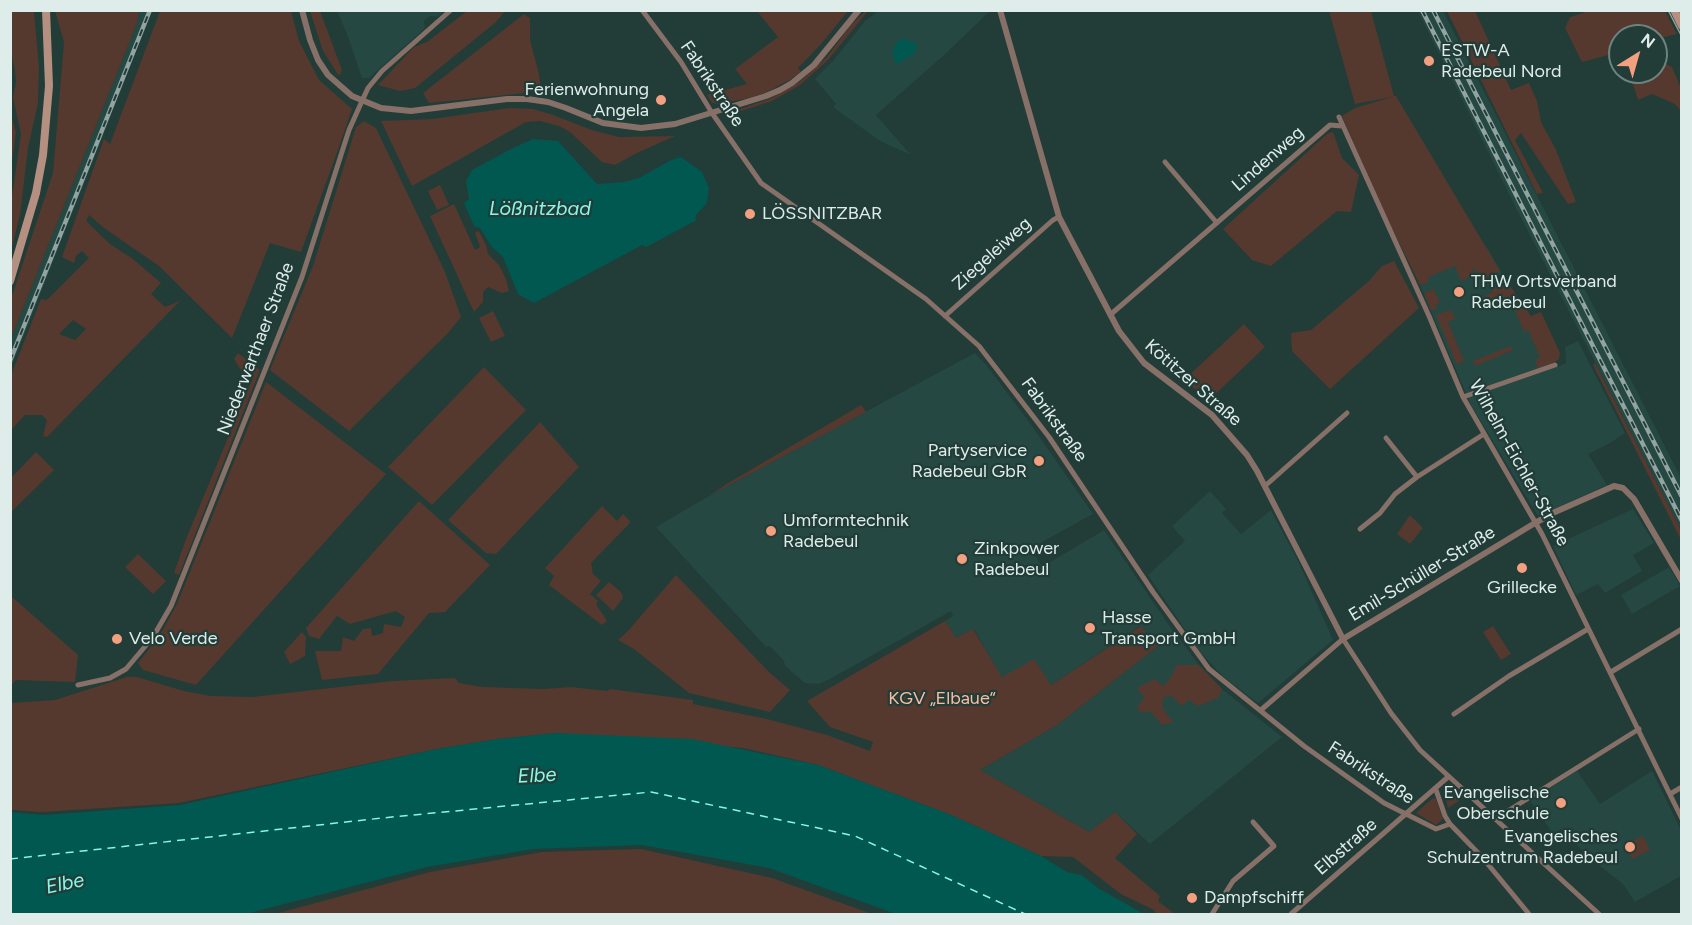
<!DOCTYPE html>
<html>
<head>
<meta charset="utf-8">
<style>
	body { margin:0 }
	#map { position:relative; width:1692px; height:925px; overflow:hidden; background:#223c38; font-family:Figtree,sans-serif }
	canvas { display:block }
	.frame { position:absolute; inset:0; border:12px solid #deedea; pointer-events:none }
	.north { position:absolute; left:1608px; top:24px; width:60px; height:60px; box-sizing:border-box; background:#223c38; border:2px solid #6d837f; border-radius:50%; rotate:37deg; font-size:16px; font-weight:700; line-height:24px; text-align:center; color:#deedea }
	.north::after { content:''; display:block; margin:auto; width:21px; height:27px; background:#f2a07f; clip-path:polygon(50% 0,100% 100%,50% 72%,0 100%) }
</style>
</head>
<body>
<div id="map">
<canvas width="1692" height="925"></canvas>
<div class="frame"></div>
<div class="north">N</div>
</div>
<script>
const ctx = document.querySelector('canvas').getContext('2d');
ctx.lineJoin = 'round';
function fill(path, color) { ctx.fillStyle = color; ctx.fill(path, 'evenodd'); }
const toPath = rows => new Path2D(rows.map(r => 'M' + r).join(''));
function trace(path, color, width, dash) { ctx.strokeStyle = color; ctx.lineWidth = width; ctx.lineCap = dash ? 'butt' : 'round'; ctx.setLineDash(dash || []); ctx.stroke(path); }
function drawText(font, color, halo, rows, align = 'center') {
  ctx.font = font + ' Figtree,sans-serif'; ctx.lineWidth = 4.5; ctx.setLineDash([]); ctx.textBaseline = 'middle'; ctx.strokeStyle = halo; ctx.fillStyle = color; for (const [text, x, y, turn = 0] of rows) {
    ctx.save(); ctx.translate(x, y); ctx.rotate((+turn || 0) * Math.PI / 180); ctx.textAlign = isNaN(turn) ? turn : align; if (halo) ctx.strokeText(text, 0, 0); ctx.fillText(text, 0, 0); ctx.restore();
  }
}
fill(toPath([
	[139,11,152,11,11,368,11,338,137,23],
	[337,11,445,11,437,17,430,16,424,21,425,28,369,78,362,78,347,34],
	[878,11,990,11,943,56,876,115,911,155,880,141,833,107,836,104,815,79,833,61,865,21],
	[1418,11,1443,11,1681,478,1681,530,1519,214],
	[1486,246,1557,367,1566,363,1565,347,1578,341,1625,433,1610,443,1588,454,1607,485,1538,516,1471,405,1415,274],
	[975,353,987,366,1032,426,1093,514,1031,548,1042,567,1104,530,1173,631,1154,645,1140,626,1051,685,1002,678,974,629,956,638,945,621,953,616,951,611,828,680,819,684,805,683,785,666,784,661,770,646,766,647,656,527,709,496],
	[1210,491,1226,509,1222,513,1241,534,1271,510,1300,565,1333,640,1258,703,1224,677,1200,652,1148,575,1185,541,1172,526],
	[1633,509,1654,543,1633,555,1642,571,1605,593,1598,584,1576,595,1553,546],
	[1669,567,1680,586,1632,614,1621,595],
	[1175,633,1199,665,1222,689,1282,737,1150,844,1115,812,1089,832,980,770,1057,725],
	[1577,771,1600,804,1652,771,1681,830,1681,876,1635,902,1623,884,1592,860,1561,829,1553,834,1530,801]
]), '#254843');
fill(toPath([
	[10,11,34,11,39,67,38,103,28,148,20,215,11,251,11,203,21,134,13,98,16,82,15,71,11,52],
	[55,11,139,11,137,23,11,338,11,299,53,173,64,42],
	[160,11,291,11,299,41,319,80,352,109,340,144,301,252,270,243,232,338,159,266,104,228,89,215,86,221,110,244,133,259,161,283,151,294,165,307,180,301,47,437,43,436,47,420,42,415,25,415,11,430,11,375,41,299,47,300,89,258,82,251,76,256,74,263,62,257,104,139,110,144],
	[73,320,86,329,75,340,59,334],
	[310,11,320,11,342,70,339,76,323,51],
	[467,11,505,11,496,22,415,88,400,91,378,85,414,47,427,42],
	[757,11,848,11,821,44,798,68,801,72,791,79,765,93,749,98,718,104,712,103,707,95,747,84,735,69,778,37],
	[865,11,868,11,828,60,800,85,772,101,726,116,731,112,772,98,799,82,826,58,851,25],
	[1329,11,1371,11,1394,96,1396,96,1500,271,1492,274,1487,279,1481,282,1475,269,1472,270,1474,275,1461,281,1455,266,1428,277,1429,282,1420,285,1384,212,1342,116,1355,108,1392,97,1355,104],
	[1447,11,1475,11,1511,90,1529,83,1537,101,1541,122,1556,150,1576,202,1568,204,1521,133,1515,140,1543,193,1537,194],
	[1589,11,1665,11,1677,34,1656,39,1656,36,1620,36,1620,52,1582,62,1565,28,1570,17],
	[524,14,530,18,530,40,539,74,541,94,525,90,525,93,429,103,423,93],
	[1656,54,1661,61,1672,67,1680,86,1681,86,1681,111,1675,104,1652,94,1638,100,1629,72,1656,72],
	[509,108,533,109,553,115,592,130,619,137,675,136,637,153,615,165,602,162,570,132,559,126,540,121,526,122,412,186,381,121,432,119],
	[10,111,16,132,11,168,10,168],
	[364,121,376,128,445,272,461,317,448,333,349,431,270,370,313,266,356,127],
	[1333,132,1342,158,1359,175,1351,212,1337,211,1271,266,1252,260,1223,229,1327,134],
	[440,185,449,205,437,210,428,191],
	[454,204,475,250,480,247,475,233,479,231,486,245,488,254,499,265,506,279,509,291,502,293,488,287,483,292,483,302,474,312,430,216],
	[1394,261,1419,308,1330,389,1292,351,1291,333,1311,330,1369,281,1382,266],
	[1507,281,1531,316,1541,312,1560,353,1559,359,1555,362,1538,369,1535,360,1540,357,1528,330,1524,332,1509,296,1489,303,1485,295,1493,292,1492,289,1498,287,1497,285],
	[1434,289,1440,303,1435,305,1437,309,1434,310,1431,310,1424,293],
	[1451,310,1455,319,1448,322,1464,361,1457,365,1436,315],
	[493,311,505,336,491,342,479,318],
	[1244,324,1265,347,1207,402,1185,379],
	[1511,346,1513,350,1475,366,1473,361],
	[238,353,260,370,179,575,174,573,186,539,254,375,249,369,244,375,234,359],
	[1595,363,1681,530,1681,540,1593,365],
	[484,367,526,410,432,505,388,467],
	[266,382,386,474,196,685,143,670,138,663,160,635,177,604],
	[861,405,866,412,709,496,725,485],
	[540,422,579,467,496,554,486,553,448,520],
	[36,452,54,470,11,512,11,478],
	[419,501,490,565,445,612,429,613,378,674,322,680,315,651,341,651,343,637,354,641,363,629,371,628,372,636,383,633,384,624,401,627,405,617,396,611,350,624,337,616,319,639,309,636,306,628],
	[602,506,617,521,623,514,630,521,629,524,591,563,593,574,601,581,590,594,598,601,596,604,607,621,602,625,549,585,554,576,545,568],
	[1410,515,1423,528,1410,544,1397,534],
	[138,554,166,581,153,594,125,567],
	[676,575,769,672,790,690,770,712,689,693,634,649,618,640,628,631],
	[609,582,621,592,623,598,613,611,596,595],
	[11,596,78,655,75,682,16,680,11,685],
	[945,621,956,638,973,629,1002,677,1034,659,1051,685,1141,626,1154,644,1173,631,1175,633,1057,725,980,770,1089,832,1115,812,1137,834,1115,858,1160,896,1158,901,1175,914,1156,914,1154,910,1121,894,1073,857,1041,856,951,815,818,765,743,748,556,733,498,739,437,749,179,803,42,812,11,810,11,703,55,700,127,677,137,677,184,691,211,696,252,697,392,681,455,678,459,683,482,687,544,689,571,687,607,691,610,689,693,700,693,704,767,719,827,735,870,751,873,742,830,727,807,701],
	[1493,626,1511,654,1501,660,1483,632],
	[302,632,306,637,305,656,290,664,284,652],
	[1177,665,1199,665,1222,689,1218,698,1198,706,1189,700,1181,706,1172,696,1164,697,1162,707,1173,722,1162,725,1150,711,1141,713,1137,706,1145,698,1137,688,1155,679,1163,686,1171,677],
	[1449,788,1453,788,1463,798,1448,808,1445,793],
	[1433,798,1436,799,1443,819,1436,825,1416,813],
	[1643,836,1650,850,1632,859,1625,845],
	[641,849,772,878,872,914,275,914,430,872,542,852]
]), '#55392e');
fill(toPath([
	[901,38,917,44,915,53,897,64,894,60,893,48],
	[533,139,558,141,597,184,624,182,639,178,671,160,681,157,702,172,709,188,707,203,696,215,695,218,697,220,646,247,642,245,534,303,518,294,503,257,492,247,480,228,474,226,464,203,469,199,466,181,472,170,513,148],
	[556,733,692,739,818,765,951,815,1041,856,1067,872,1082,875,1098,888,1144,914,896,914,769,868,642,845,533,849,427,867,246,914,11,914,11,812,44,815,180,805,437,749,498,739]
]), '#015851');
trace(toPath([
	[10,859,382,818,651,792,855,836,1025,914]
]), '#89f6e7', 1.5, [8, 6]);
trace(toPath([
	[642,10,681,62,712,113,761,183,926,299,979,346,1049,437,1153,592,1209,669,1304,746,1384,803,1436,829,1450,824],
	[1339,117,1429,316,1463,397,1542,534,1682,819],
	[1165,162,1217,223],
	[1110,315,1322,132,1330,125,1342,126],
	[945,316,1053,220,1059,217],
	[1463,397,1555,365],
	[1386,438,1417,477],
	[1265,486,1347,413],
	[1360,529,1380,513,1395,494,1417,477,1484,434],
	[1611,672,1682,629],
	[78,685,110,678,126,669,153,637,171,606,302,277,349,130,362,101,368,88,382,71,451,10],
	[1261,710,1343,639,1391,713,1420,750,1599,914],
	[1454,714,1509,676,1588,629],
	[1436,790,1445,816,1450,824,1482,857,1529,914],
	[1670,794,1682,787],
	[1495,819,1639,729],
	[1212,914,1233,881,1274,846,1253,822],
	[1291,914,1448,777]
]), '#877067', 5);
trace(toPath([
	[302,10,310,40,318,60,328,75,352,96,381,108,411,111,507,99,527,99,548,102,566,108,603,123,641,128,675,124,766,96,780,90,792,83,814,65,859,10],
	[1000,10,1059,217,1119,331,1144,363,1212,415,1247,455,1257,471,1343,639,1535,523,1555,512,1614,486,1623,488,1634,499,1682,581]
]), '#877067', 6);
trace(toPath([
	[1674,10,1682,26],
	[10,281,36,193,43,155,49,86,46,10]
]), '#b59081', 8);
trace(toPath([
	[1668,10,1682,37]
]), '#91a4a1', 1.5);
const rail = toPath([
	[1422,10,1682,521],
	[1433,10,1682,497],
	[10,361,150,10]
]);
trace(rail, '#91a4a1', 4.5);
trace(rail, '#223c38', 2, [7]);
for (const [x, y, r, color] of [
	[1429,61,6,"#f2a07f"],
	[661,100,6,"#f2a07f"],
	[750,214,6,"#f2a07f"],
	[1459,292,6,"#f2a07f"],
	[1039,461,6,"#f2a07f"],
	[771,531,6,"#f2a07f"],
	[962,559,6,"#f2a07f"],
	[1522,568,6,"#f2a07f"],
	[1090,628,6,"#f2a07f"],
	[117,639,6,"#f2a07f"],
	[1561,803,6,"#f2a07f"],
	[1630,847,6,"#f2a07f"],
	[1192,898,6,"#f2a07f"]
]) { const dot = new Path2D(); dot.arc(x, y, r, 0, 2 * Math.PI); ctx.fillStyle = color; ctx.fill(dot); trace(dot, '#223c38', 2); }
drawText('18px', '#deedea', '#223c38', [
	["ESTW-A",1441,51],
	["Radebeul Nord",1441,72],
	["Ferienwohnung",649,90,"right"],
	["Angela",649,111,"right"],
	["LÖSSNITZBAR",762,214],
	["THW Ortsverband",1471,282],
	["Radebeul",1471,303],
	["Partyservice",1027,451,"right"],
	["Radebeul GbR",1027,472,"right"],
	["Umformtechnik",783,521],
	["Radebeul",783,542],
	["Zinkpower",974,549],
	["Radebeul",974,570],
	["Grillecke",1522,588,"center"],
	["Hasse",1102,618],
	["Transport GmbH",1102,639],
	["Velo Verde",129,639],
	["Evangelische",1549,793,"right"],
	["Oberschule",1549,814,"right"],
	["Evangelisches",1618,837,"right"],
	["Schulzentrum Radebeul",1618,858,"right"],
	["Dampfschiff",1204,898]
], 'left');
drawText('18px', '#deedea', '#223c38', [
	["Fabrikstraße",712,84,56],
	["Lindenweg",1268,159,-41],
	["Ziegeleiweg",992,254,-42],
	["Niederwarthaer Straße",256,349,-69],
	["Kötitzer Straße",1193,383,41],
	["Fabrikstraße",1054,420,54],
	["Wilhelm-Eichler-Straße",1519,463,61],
	["Emil-Schüller-Straße",1422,574,-31],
	["Fabrikstraße",1371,773,33],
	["Elbstraße",1346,847,-41]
]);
drawText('18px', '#fbbba1', '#223c38', [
	["KGV „Elbaue“",942,699]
]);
drawText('italic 20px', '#89f6e7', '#223c38', [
	["Lößnitzbad",540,209],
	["Elbe",537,776,-3],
	["Elbe",65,884,-12]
]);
</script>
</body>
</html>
